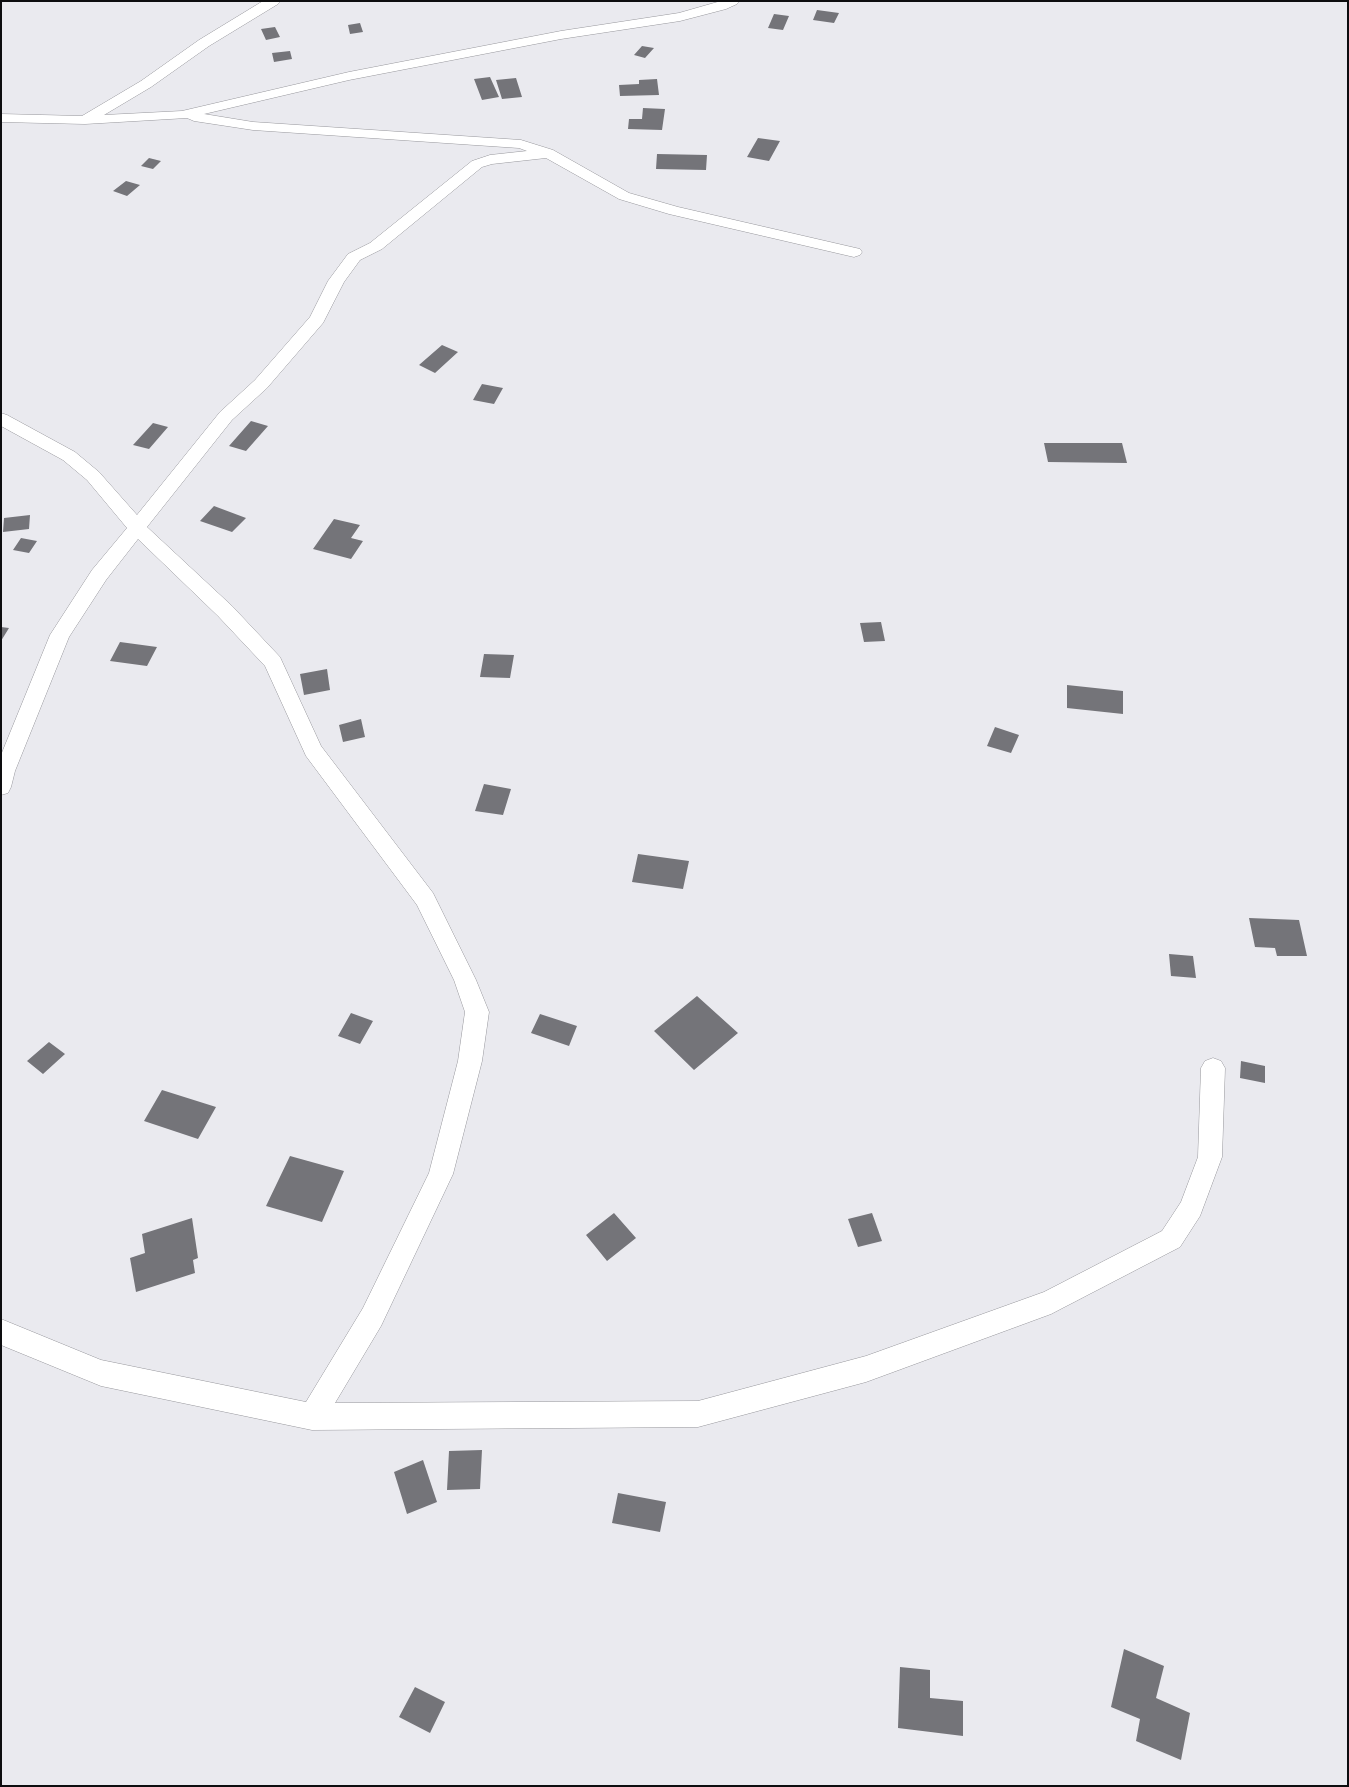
<!DOCTYPE html>
<html>
<head>
<meta charset="utf-8">
<style>
	body { margin:0 }
	#map { position:relative; width:1349px; height:1787px; overflow:hidden; background:#eaeaef; font-family:"Work Sans",sans-serif }
	canvas { display:block }
	.frame { position:absolute; inset:0; border:2px solid #0d0d0f; pointer-events:none }
</style>
</head>
<body>
<div id="map">
<canvas width="1349" height="1787"></canvas>
<div class="frame"></div>
</div>
<script>
const ctx = document.querySelector('canvas').getContext('2d');
ctx.lineJoin = 'round';
function fill(path, color) { ctx.fillStyle = color; ctx.fill(path, 'evenodd'); }
const toPath = rows => new Path2D(rows.map(r => 'M' + r).join(''));
function trace(path, color, width, dash) { ctx.strokeStyle = color; ctx.lineWidth = width; ctx.lineCap = dash ? 'butt' : 'round'; ctx.setLineDash(dash || []); ctx.stroke(path); }
fill(toPath([
	[817,10,839,13,834,23,813,20],
	[774,14,789,16,783,30,768,28],
	[360,23,363,32,350,34,348,25],
	[275,27,280,37,266,40,261,29],
	[642,46,654,48,645,58,634,55],
	[290,51,292,59,274,62,272,53],
	[490,77,499,97,482,100,474,79],
	[516,78,522,97,502,99,496,80],
	[657,79,659,95,620,96,619,85,639,84,639,80],
	[643,108,665,109,662,130,628,129,629,119,642,119],
	[758,138,780,141,769,161,747,157],
	[657,154,707,155,706,170,656,169],
	[149,158,161,161,153,169,141,166],
	[126,181,140,185,127,196,113,191],
	[442,345,458,352,435,373,419,365],
	[482,384,503,388,494,404,473,400],
	[251,421,268,426,246,451,229,446],
	[153,423,168,427,149,449,133,445],
	[1044,443,1122,443,1127,463,1048,462],
	[214,506,246,518,232,532,200,521],
	[30,515,29,529,3,532,4,518],
	[334,519,360,525,351,538,363,541,351,559,313,549],
	[21,538,37,541,29,553,13,550],
	[881,622,885,641,864,642,860,623],
	[1,627,9,628,1,641],
	[120,642,157,647,147,666,110,661],
	[484,654,514,655,510,678,480,677],
	[327,669,330,690,304,695,300,674],
	[1067,685,1123,691,1123,714,1067,708],
	[361,719,365,737,343,742,339,725],
	[995,727,1019,735,1011,753,987,746],
	[484,784,511,789,503,815,475,811],
	[638,854,689,861,683,889,632,882],
	[1249,918,1299,920,1307,956,1277,956,1275,948,1255,947],
	[1169,954,1193,956,1196,978,1171,976],
	[697,996,738,1033,694,1070,654,1031],
	[351,1013,373,1021,360,1044,338,1036],
	[540,1014,577,1026,569,1046,531,1033],
	[49,1042,65,1054,43,1074,27,1061],
	[1241,1061,1265,1066,1265,1083,1240,1078],
	[162,1090,216,1107,198,1139,144,1121],
	[290,1156,344,1171,322,1222,266,1206],
	[614,1213,636,1238,607,1261,586,1235],
	[872,1213,882,1241,858,1247,848,1219],
	[192,1218,198,1258,193,1260,195,1273,136,1292,130,1258,145,1253,142,1234],
	[482,1450,480,1489,447,1490,449,1451],
	[423,1460,437,1502,407,1514,394,1472],
	[618,1493,666,1502,660,1532,612,1523],
	[1124,1649,1164,1666,1156,1698,1190,1713,1181,1760,1136,1741,1140,1719,1111,1707],
	[900,1667,930,1670,930,1698,963,1701,963,1736,898,1728],
	[415,1687,445,1702,430,1733,399,1717]
]), '#747479');
const street = toPath([
	[263,1,280,1,278,4,209,46,151,87,104,115,182,111,349,72,561,31,679,13,721,1,739,1,737,4,726,9,680,21,561,39,349,80,204,114,253,122,521,140,553,150,629,193,678,207,860,249,862,252,860,255,854,257,669,214,619,199,546,158,492,164,482,167,382,249,360,260,344,282,323,323,267,388,232,420,147,527,232,606,280,657,321,746,433,893,476,980,489,1012,482,1061,453,1174,381,1326,335,1403,698,1401,866,1356,1044,1292,1162,1231,1181,1202,1198,1157,1201,1068,1205,1061,1213,1058,1221,1061,1225,1068,1222,1157,1200,1216,1180,1247,1051,1314,866,1382,698,1427,312,1430,101,1386,1,1345,1,1319,101,1360,306,1402,363,1308,429,1173,458,1061,465,1012,454,980,417,905,306,756,265,666,218,616,138,539,106,580,69,637,15,771,11,787,8,793,1,795,1,755,50,635,92,570,127,528,87,480,63,460,1,426,1,413,7,415,75,452,99,472,137,515,220,412,255,380,310,317,328,281,348,254,370,243,472,161,490,155,527,151,519,148,253,130,194,121,187,118,85,124,1,122,1,114,82,116,141,81,199,40,263,1]
]);
trace(street, '#97979c', 1);
fill(street, '#fff');
</script>
</body>
</html>
